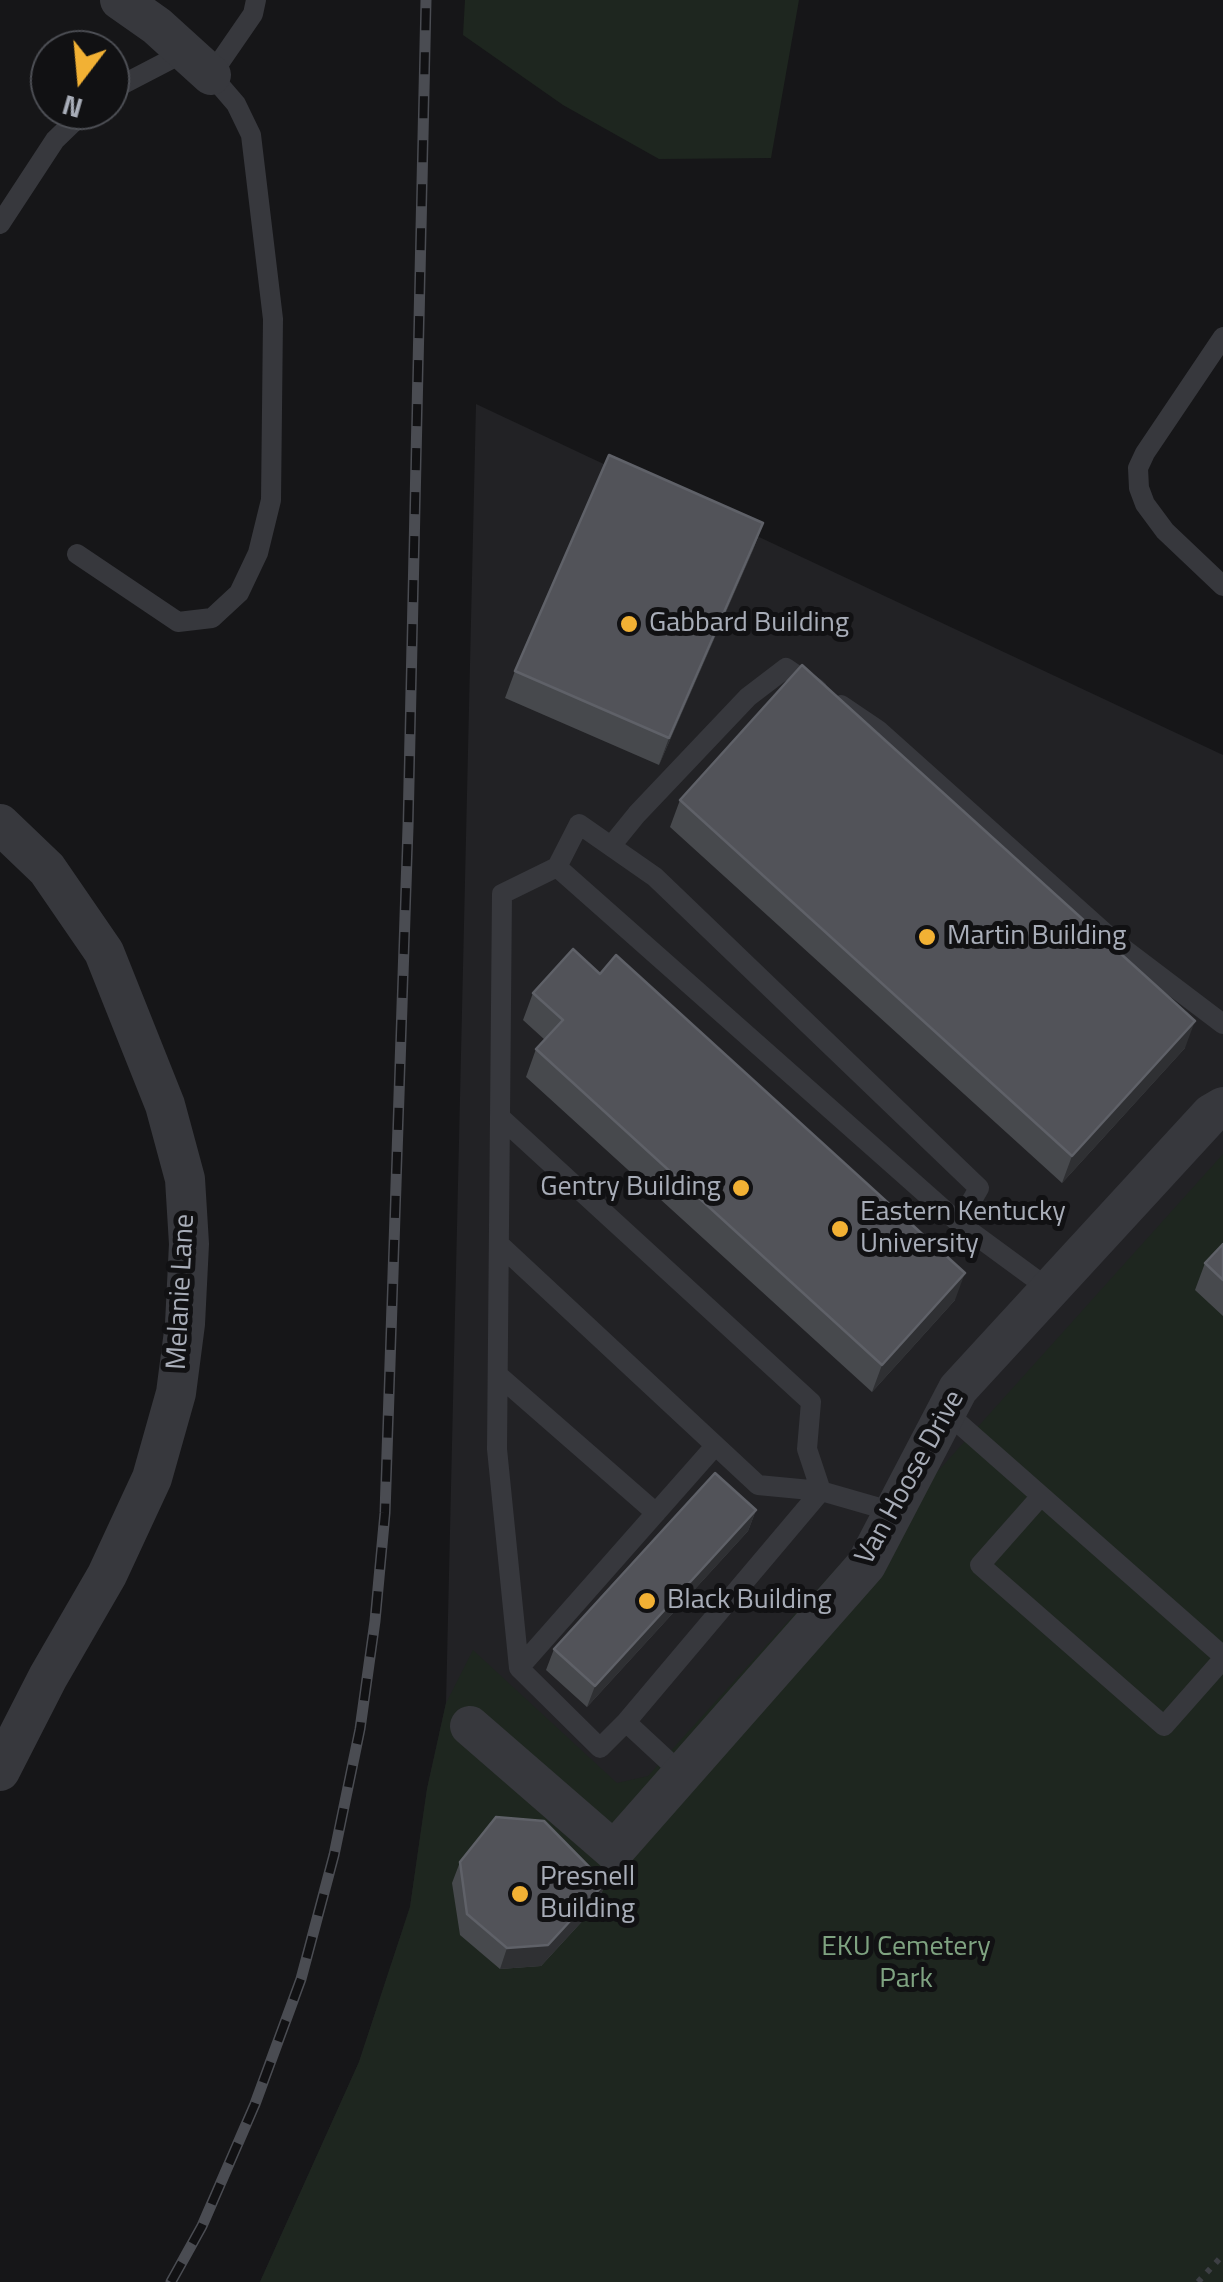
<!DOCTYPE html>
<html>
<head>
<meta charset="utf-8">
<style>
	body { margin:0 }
	#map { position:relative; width:1223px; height:2282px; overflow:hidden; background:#161618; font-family:"Titillium Web",sans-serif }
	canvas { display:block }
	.north { position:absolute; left:30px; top:30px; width:100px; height:100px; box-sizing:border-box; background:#111113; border:2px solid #4d4f55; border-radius:50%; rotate:196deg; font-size:28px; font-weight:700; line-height:40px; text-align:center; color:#a8adb8 }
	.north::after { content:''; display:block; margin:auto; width:35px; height:45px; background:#f2b134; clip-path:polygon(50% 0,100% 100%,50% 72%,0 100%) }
</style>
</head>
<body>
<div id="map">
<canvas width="1223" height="2282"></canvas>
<div class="north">N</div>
</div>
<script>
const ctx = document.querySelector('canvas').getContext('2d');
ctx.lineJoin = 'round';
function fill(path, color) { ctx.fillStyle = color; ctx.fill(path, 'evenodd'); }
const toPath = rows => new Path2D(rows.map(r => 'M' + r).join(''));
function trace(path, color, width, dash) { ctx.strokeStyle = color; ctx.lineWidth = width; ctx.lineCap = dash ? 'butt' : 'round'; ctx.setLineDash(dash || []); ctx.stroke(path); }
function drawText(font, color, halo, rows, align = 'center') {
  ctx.font = font + ' "Titillium Web",sans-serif'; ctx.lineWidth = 10; ctx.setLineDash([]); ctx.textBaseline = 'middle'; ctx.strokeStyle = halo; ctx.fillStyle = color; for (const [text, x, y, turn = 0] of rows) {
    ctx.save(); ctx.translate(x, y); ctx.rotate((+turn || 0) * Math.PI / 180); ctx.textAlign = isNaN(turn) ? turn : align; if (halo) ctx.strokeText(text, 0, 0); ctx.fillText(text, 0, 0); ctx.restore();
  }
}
fill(toPath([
	[476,404,1223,755,1223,2282,260,2282,359,2062,410,1907,427,1789,446,1703]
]), '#222225');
fill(toPath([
	[465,0,799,0,771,158,659,159,563,105,463,35],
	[1223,1154,1223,2282,260,2282,359,2062,410,1907,427,1789,446,1703,473,1650,617,1783,648,1776,842,1562,939,1470]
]), '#1e261f');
trace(toPath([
	[1198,2282,1223,2255]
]), '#3d3f44', 6, [5, 8]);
trace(toPath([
	[110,91,187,51],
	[0,224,55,140,86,110],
	[1223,337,1145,453,1138,468,1139,488,1145,504,1165,531,1223,586],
	[77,554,178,622,212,618,239,593,258,553,271,500,273,319,251,135,236,104,211,75,253,14,256,0],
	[841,705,878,730,1116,943,1223,1024],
	[611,846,637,814,748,697,786,668,817,689],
	[557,867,502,894,497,1449,519,1668,600,1748,626,1722,681,1773],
	[959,1223,979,1188,655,877,579,824,557,867,959,1223,1049,1289],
	[499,1244,758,1485,821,1491,807,1449,811,1402,500,1117],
	[498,1375,656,1513],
	[946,1412,1223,1656],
	[1041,1496,980,1565,1164,1726,1223,1659],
	[519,1668,715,1446],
	[626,1722,821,1491,894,1512]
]), '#37383d', 20);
trace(toPath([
	[120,0,157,26,211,75],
	[0,824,47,869,104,952,165,1105,185,1179,189,1244,185,1324,176,1393,152,1478,107,1575,48,1677,0,1771],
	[470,1726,614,1851,866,1565,958,1389,1211,1114,1223,1107]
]), '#37383d', 40);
const rail = toPath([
	[171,2282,202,2226,255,2104,301,1979,334,1855,360,1729,375,1621,385,1513,408,827,426,0]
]);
trace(rail, '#4a4c52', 11);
trace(rail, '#111113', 8, [22]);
fill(toPath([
	[763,523,753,550,659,765,505,698,515,671],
	[680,800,1185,1048,1062,1183,670,827],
	[533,993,955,1300,872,1392,526,1077,536,1049,545,1040,523,1020],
	[1223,1244,1223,1316,1195,1290,1205,1263],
	[756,1510,748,1531,587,1707,546,1670,554,1649],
	[460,1862,605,1883,598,1904,541,1966,500,1969,460,1935,452,1883]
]), '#47494d');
fill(toPath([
	[763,523,753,550,659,765,669,738],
	[1195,1021,1185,1048,1062,1183,1072,1156],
	[965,1273,955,1300,872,1392,882,1365],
	[756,1510,748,1531,587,1707,595,1686],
	[605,1883,598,1904,541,1966,500,1969,507,1948]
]), '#2f3033');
const building = toPath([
	[609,455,763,523,669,738,515,671,609,455],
	[802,665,1195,1021,1072,1156,680,800,802,665],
	[573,949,600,974,616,955,965,1273,882,1365,536,1049,563,1020,533,993,573,949],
	[1223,1244,1223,1280,1205,1263,1223,1244],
	[715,1473,756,1510,595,1686,554,1649,715,1473],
	[496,1817,544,1821,605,1883,548,1945,507,1948,467,1914,460,1862,496,1817]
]);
fill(building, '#525359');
trace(building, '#5f6168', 2.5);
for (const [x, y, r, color] of [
	[629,624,10,"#f2b134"],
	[927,937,10,"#f2b134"],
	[741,1188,10,"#f2b134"],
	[840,1229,10,"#f2b134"],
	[647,1601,10,"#f2b134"],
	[520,1894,10,"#f2b134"]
]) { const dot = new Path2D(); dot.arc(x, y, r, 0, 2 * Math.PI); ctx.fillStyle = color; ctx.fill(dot); trace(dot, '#111113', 4); }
drawText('28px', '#a8adb8', '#111113', [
	["Gabbard Building",649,624],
	["Martin Building",947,937],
	["Gentry Building",721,1188,"right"],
	["Eastern Kentucky",860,1213],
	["University",860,1245],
	["Black Building",667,1601],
	["Presnell",540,1878],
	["Building",540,1910]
], 'left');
drawText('28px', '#a8adb8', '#111113', [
	["Melanie Lane",182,1292,-87],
	["Van Hoose Drive",911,1478,-61]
]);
drawText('28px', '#7fa381', '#111113', [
	["EKU Cemetery",906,1948],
	["Park",906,1980]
]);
</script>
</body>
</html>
